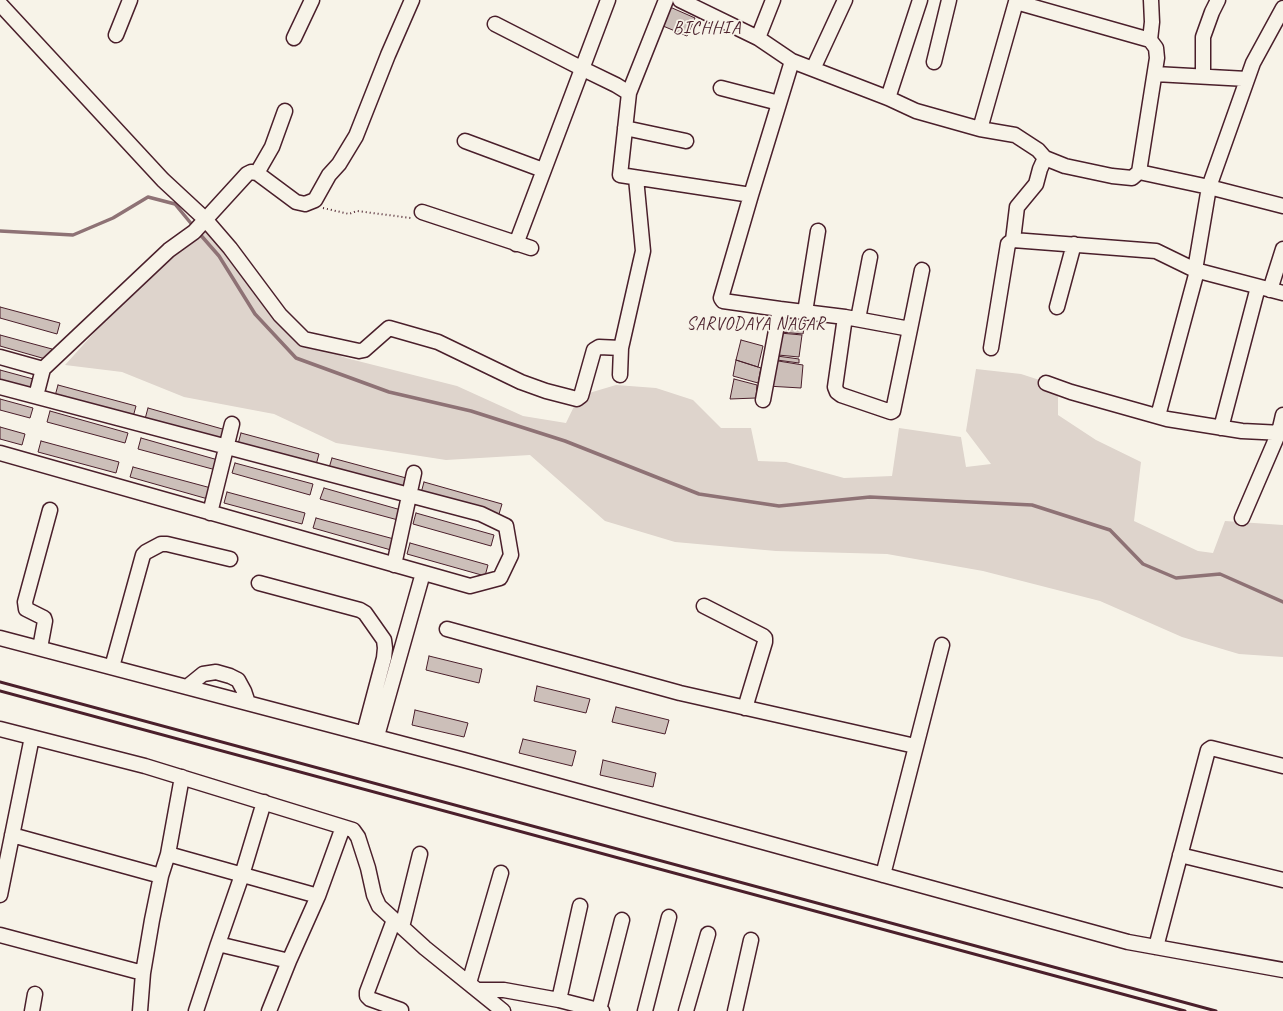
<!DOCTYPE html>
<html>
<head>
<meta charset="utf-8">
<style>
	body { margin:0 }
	canvas { display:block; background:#f7f3e8 }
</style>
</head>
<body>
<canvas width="1283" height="1011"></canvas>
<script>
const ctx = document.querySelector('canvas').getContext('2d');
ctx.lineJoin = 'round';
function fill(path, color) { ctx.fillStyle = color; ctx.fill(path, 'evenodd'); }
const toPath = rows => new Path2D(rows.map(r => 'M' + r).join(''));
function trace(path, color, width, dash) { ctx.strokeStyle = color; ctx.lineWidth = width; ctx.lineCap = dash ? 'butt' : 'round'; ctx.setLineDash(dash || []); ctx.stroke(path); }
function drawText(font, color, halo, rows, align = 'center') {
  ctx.font = font + ' Caveat,sans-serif'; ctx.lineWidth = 3.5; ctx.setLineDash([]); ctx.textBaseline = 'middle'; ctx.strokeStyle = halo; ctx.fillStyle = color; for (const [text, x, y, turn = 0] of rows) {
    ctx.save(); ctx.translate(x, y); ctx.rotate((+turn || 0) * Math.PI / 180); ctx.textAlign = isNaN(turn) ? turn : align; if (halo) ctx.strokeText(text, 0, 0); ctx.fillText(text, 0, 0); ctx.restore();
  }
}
fill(toPath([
	[204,229,246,276,292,337,346,358,457,386,523,416,566,423,579,396,616,385,656,388,693,400,721,428,751,428,758,461,786,462,844,478,892,476,899,428,961,437,966,467,991,464,966,431,976,369,1021,374,1058,386,1058,415,1096,440,1141,462,1134,521,1198,551,1213,553,1225,521,1283,525,1283,657,1239,654,1182,637,1100,601,983,571,887,554,776,551,675,542,605,521,530,455,446,460,336,443,274,414,184,397,122,372,65,365,129,294,176,250]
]), '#ded4cc');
trace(toPath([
	[0,231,73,235,113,218,148,197,175,204,194,227],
	[198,232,219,256,255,314,296,358,389,392,471,411,565,441,699,494,779,506,870,497,1032,505,1110,530,1143,564,1176,578,1220,574,1283,602]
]), '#8e7275', 3.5);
const building = toPath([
	[670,7,695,18,687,36,663,26,670,7],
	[0,307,60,323,57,334,0,318,0,307],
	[783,314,806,317,803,334,780,332,783,314],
	[780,333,802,335,799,357,778,355,780,333],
	[0,335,52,349,49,360,0,346,0,335],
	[741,340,763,346,758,367,736,360,741,340],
	[777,356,799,359,799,363,777,360,777,356],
	[736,360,761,368,758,383,733,376,736,360],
	[772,360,803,365,801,388,767,386,772,360],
	[0,370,37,380,34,390,0,381,0,370],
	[734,379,757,385,756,398,730,399,734,379],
	[58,385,136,406,133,417,55,396,58,385],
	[0,399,33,408,30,418,0,410,0,399],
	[148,408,226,430,223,441,145,419,148,408],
	[50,411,128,433,125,443,47,422,50,411],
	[0,427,25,434,22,445,0,439,0,427],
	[241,433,319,454,316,465,238,444,241,433],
	[141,438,218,460,216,470,138,449,141,438],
	[41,441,119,462,116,473,38,452,41,441],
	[332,458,410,479,407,490,329,468,332,458],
	[235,463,313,484,310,495,232,473,235,463],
	[133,467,211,488,208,499,130,477,133,467],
	[424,482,502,504,499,514,421,493,424,482],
	[324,488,401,510,398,520,320,499,324,488],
	[227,492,305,513,302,524,224,503,227,492],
	[416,513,494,535,491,546,413,524,416,513],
	[316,518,394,539,391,550,313,528,316,518],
	[410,543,488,565,485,576,407,554,410,543],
	[429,656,482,669,479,683,426,670,429,656],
	[537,686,590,699,586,713,534,701,537,686],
	[616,707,669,720,665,734,612,722,616,707],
	[415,710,468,723,464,737,412,725,415,710],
	[523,739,576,751,572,766,519,753,523,739],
	[603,760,656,773,653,787,600,775,603,760]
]);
fill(building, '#ccbfb9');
trace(building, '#4a1f2b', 1);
const minor = toPath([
	[680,0,758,38,792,61,888,98,916,111,980,129,1015,135,1038,150,1045,158,1065,166,1112,176,1132,178,1139,172,1209,187,1283,206],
	[0,4,163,180,205,219,230,248,280,315,304,339,359,351,364,350,389,328,438,342,521,382,546,391,577,399,581,396,594,350,599,347,621,348],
	[495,24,581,68,616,85,629,93,620,175,751,195],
	[116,35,130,0],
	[294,38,312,0],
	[758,38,773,0],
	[934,62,949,0],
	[813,69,845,0],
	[1155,74,1247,79],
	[1203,76,1203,37,1212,12,1218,0],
	[721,88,779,103],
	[629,93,666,0],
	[888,98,920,0],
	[625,128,686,141],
	[980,129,1016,2,1150,40],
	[465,141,543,170],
	[1045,158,1040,169,1036,184,1017,207,1013,240,1156,251,1195,270,1283,293],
	[1139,172,1157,58,1156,48,1150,40,1152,22,1151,0],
	[257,173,272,147,285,111],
	[422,212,531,248],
	[516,244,608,0],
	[1195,270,1209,187,1253,63,1283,8],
	[1270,290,1283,249],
	[1057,307,1074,244],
	[780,309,845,317,910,329,922,270],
	[805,312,818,231],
	[845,317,835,387,837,392,841,395,891,412,893,411,910,329],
	[858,319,870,257],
	[991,348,1008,244,1013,240],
	[0,357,43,369,169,250,194,232,247,174,251,172,257,173,296,202,305,204,315,200,329,175,339,164,356,136,388,55,412,0],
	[620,375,621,348,643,251,636,178],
	[1046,383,1071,392,1167,419,1242,431,1283,433],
	[0,387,481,514,506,526,511,555,500,578,470,586,0,453],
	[36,396,43,369],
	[763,400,780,309,723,301,721,298,751,195,792,61],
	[1158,416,1197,271],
	[1221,428,1258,287],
	[210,513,232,424],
	[1242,518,1279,432,1283,415],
	[394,565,414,473],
	[259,583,360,610,365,613,384,640,385,648,384,658,364,733],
	[704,606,763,636,765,638,765,642,745,708],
	[447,629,680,693,915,746],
	[0,638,464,760,1128,942,1283,970],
	[40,648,45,621,44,618,26,609,25,602,50,510],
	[112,667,143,555,146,552,161,544,167,544,230,559],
	[187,687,203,674,216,672,230,676,238,680,244,691,248,703],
	[0,729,145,766,353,830,358,837,368,868,374,895,379,906,425,948,503,1011],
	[377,736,423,573],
	[264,802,242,875,218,944,289,961],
	[12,835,161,876],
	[168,854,318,896],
	[1180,855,1283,880],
	[883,875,942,645],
	[0,895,32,737],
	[394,920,367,992,367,996,370,999,401,1010],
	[402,927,420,854],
	[0,935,143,973],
	[1156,947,1208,750,1211,748,1283,766],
	[469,983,501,873],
	[477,990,504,990,559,1000,602,1011],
	[559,1000,580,906],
	[599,1010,622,920],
	[32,1011,35,994],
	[140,1011,143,973,152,920,161,876,168,854,182,777],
	[196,1011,218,944],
	[269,1011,289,961,318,896,343,827],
	[645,1011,669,917],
	[686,1011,708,934],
	[735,1011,751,940]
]);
trace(minor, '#4a1f2b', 17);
trace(toPath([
	[323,208,349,214,357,211,411,218]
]), '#4a1f2b', 2, [1, 3]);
trace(minor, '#f7f3e8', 14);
trace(toPath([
	[0,682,1216,1011],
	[0,691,1185,1011]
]), '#4a1f2b', 3);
ctx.letterSpacing = '1px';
drawText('17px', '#4a1f2b', '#f7f3e8', [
	["SARVODAYA NAGAR",756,325]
]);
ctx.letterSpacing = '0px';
ctx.letterSpacing = '1px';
drawText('18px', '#4a1f2b', '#f7f3e8', [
	["BICHHIA",707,28]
]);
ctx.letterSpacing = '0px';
</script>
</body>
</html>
